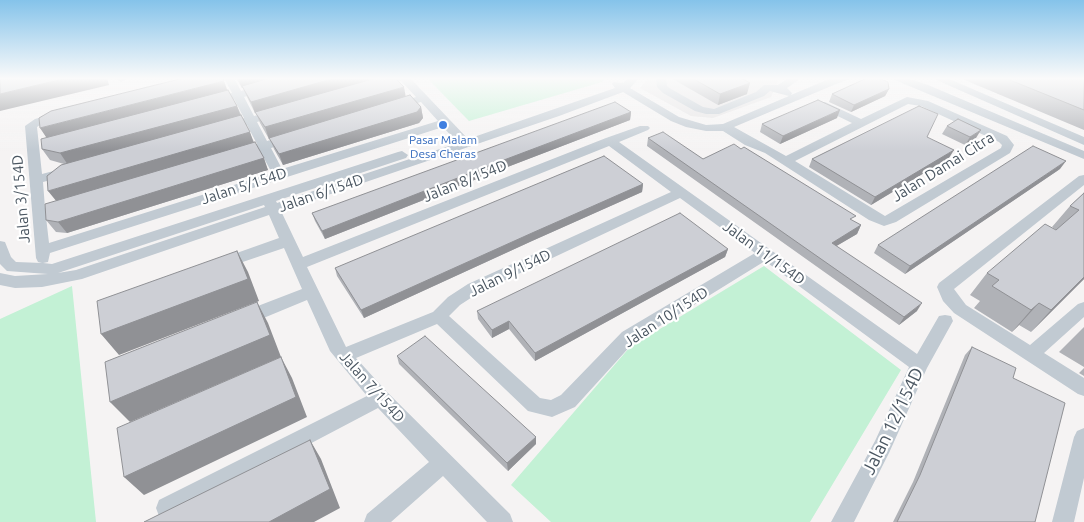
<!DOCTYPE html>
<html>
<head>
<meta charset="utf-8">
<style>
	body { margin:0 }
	canvas { display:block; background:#f5f3f3 }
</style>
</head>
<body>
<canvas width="1084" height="522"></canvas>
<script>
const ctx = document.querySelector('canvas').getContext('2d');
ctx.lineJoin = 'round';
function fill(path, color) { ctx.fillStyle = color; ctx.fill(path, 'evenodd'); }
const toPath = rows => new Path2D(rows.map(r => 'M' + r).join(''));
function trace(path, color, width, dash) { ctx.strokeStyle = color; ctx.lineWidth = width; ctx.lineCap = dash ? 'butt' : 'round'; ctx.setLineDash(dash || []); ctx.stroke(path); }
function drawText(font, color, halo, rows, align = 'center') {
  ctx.font = font + ' Ubuntu,sans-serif'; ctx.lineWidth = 4.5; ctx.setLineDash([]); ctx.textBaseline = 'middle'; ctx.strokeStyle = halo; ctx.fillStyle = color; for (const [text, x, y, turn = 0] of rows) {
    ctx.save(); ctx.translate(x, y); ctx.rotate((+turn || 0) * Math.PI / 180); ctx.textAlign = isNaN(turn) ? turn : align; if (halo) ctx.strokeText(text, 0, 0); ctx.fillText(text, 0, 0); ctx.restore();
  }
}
fill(toPath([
	[648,78,784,78,778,81,771,97,713,118,691,116,640,88]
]), '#e6e4e5');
fill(toPath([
	[427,78,606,78,602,82,469,121],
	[764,266,901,370,810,522,551,522,511,485,630,347],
	[72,286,96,522,0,522,0,319]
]), '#c3f1d5');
fill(toPath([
	[130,78,121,82,116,79,116,78,130,78],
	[224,78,234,78,241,91,287,78,305,78,244,97,254,116,277,110,283,113,281,115,257,122,267,141,290,134,296,138,294,141,271,148,282,169,438,121,421,102,396,109,392,108,390,106,392,104,416,97,401,81,377,88,372,85,388,78,410,78,468,139,615,88,612,84,613,82,623,83,628,78,639,78,630,88,679,117,706,125,723,124,789,96,770,91,764,96,719,114,706,114,695,111,663,93,657,87,656,78,666,78,667,86,671,89,703,107,714,109,756,92,764,85,778,85,788,78,801,78,787,88,792,93,791,95,829,79,853,78,836,84,734,127,786,156,852,123,817,106,815,104,817,102,825,102,861,119,907,97,928,101,1007,136,1014,145,1010,153,896,222,884,226,869,220,765,153,745,145,723,131,706,131,686,127,671,121,623,92,559,116,281,211,303,257,606,138,640,126,648,126,650,128,648,130,619,142,917,354,939,316,945,315,951,316,953,321,927,368,889,453,854,522,831,522,875,441,909,367,765,261,634,342,575,407,552,417,528,411,437,324,356,358,387,392,510,514,513,522,487,522,443,476,391,522,364,522,367,514,429,462,378,408,167,519,159,516,156,508,159,500,367,396,330,351,307,300,249,324,243,325,237,324,235,319,237,314,302,289,284,248,222,269,217,268,214,264,217,260,279,238,269,215,82,279,42,287,15,288,0,285,0,273,15,276,48,274,7,271,0,264,0,241,5,242,11,257,16,262,42,263,38,262,36,258,25,126,35,119,53,114,61,114,63,116,61,118,43,123,37,127,42,174,65,168,71,172,70,175,43,182,45,208,65,203,70,204,72,207,70,210,46,217,49,243,272,173,260,151,240,157,234,153,236,150,257,144,247,125,225,130,219,127,221,125,244,118,234,99,212,105,207,102,208,100,232,93,224,78],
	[908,104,921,106,999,142,1002,145,1001,148,885,216,795,161,908,104],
	[443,127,458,143,277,203,276,201,406,158,408,155,402,151,398,152,52,264,43,263,48,262,50,253,443,127],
	[609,146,671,192,468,284,448,297,433,312,346,347,307,267,609,146],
	[680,198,755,253,622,332,561,395,551,400,540,398,449,316,460,305,480,292,680,198],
	[264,205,265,207,76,270,58,273,264,205],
	[890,78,907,78,928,85,1084,151,1084,159,890,78],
	[932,78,947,78,1084,137,1084,145,932,78],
	[1084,175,1084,185,954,289,966,305,1030,345,1078,304,1084,302,1084,317,1044,353,1084,378,1084,396,1078,394,954,313,943,301,937,287,939,283,1079,176,1084,175],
	[1084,428,1084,478,1074,522,1052,522,1074,437,1077,431,1084,428]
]), '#c1cad2');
fill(toPath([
	[236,78,373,78,373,79,406,97,421,107,423,118,419,123,283,165,274,149,270,139,269,139,260,123,256,113,255,113,247,97,243,88,242,88],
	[671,78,749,78,744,80,747,94,718,105],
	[960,78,1084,78,1084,130],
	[889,89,885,96,851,112,829,102,832,94],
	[228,90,237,106,254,142,268,170,67,233,56,232,46,220,56,201,64,164,50,160,42,149],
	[631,112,630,120,497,171,325,239,315,221,312,213],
	[837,118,780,144,760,132,762,124],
	[947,126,976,138,965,145,942,134],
	[927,137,949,158,871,205,809,167,812,159],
	[648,138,703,159,853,221,861,225,857,234,836,246,917,311,899,325,647,146],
	[1060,169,905,274,874,253,878,245],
	[643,184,642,192,532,241,364,318,337,276,335,268],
	[1084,193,1084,279,1031,332,1019,325,1012,332,974,308,980,301,970,295,987,273,1056,230,1052,227,1070,206],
	[728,249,725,257,535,361,509,329,492,338,478,319,477,311],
	[1084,327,1084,367,1059,352],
	[972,347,1013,378,1035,522,893,522,913,482,965,355],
	[397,356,536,437,536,444,508,471,399,364],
	[1084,368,1084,376,1079,373]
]), '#b0b2b7');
fill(toPath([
	[67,78,107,78,109,85,0,111,0,94],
	[238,78,278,78,242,88],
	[335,78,373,78,373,79,255,113,251,102],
	[224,81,228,92,48,140,40,128],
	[750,83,747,94,718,105,720,94],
	[404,87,406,98,269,139,265,127],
	[889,89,885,96,851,112,854,105],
	[237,106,241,117,68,165,60,153],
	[421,107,423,118,419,123,283,165,279,154],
	[840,110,837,118,780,144,783,136],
	[631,112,630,120,497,171,325,239,322,231,496,163],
	[981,130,976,138,965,145,970,137],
	[250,132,254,144,57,202,48,191],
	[954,150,949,158,871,205,875,197],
	[264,158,268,170,67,233,58,222],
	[1066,161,1060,169,905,274,910,266],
	[643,184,642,192,532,241,364,318,361,310,532,233],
	[861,225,857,234,828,251,832,243],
	[728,249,725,257,535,361,535,353],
	[237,251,248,272,259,301,119,355,101,334],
	[1084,277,1084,279,1031,332,1051,310],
	[257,302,268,323,281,357,130,422,110,402],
	[922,303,917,311,899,325,904,317],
	[1039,303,1019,325,1012,332,1031,310],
	[509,321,509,329,492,338,492,330],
	[281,357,292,378,307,417,144,495,124,477],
	[536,437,536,444,508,471,507,463],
	[310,440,321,459,340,508,314,522,269,522]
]), '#909195');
const building = toPath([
	[0,78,67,78,0,94,0,78],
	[184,78,223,78,224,81,40,128,39,118,51,111,184,78],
	[270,78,335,78,251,102,242,86,270,78],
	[376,78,396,79,404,87,265,127,255,112,376,78],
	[692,78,741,78,750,83,720,94,692,78],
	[867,78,879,78,888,82,889,89,854,105,832,94,867,78],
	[1005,78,1084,78,1084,110,1005,78],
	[228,90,237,106,60,153,42,149,41,139,228,90],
	[410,95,421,107,417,112,279,154,269,138,410,95],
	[818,100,840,110,783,136,762,124,818,100],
	[615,102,631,112,496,163,322,231,312,213,615,102],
	[919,106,938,114,927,137,954,150,875,197,812,159,919,106],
	[241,115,250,132,48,191,47,176,61,165,241,115],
	[958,119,981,130,970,137,947,126,958,119],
	[663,132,703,159,734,144,741,149,744,147,856,216,850,219,861,225,832,243,922,303,904,317,648,138,663,132],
	[255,142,264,158,58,222,46,220,45,204,255,142],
	[1033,146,1066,161,910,266,878,245,1033,146],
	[604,156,643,184,532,233,361,310,335,268,604,156],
	[1084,193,1084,277,1051,310,1039,303,1031,310,992,286,999,280,987,273,1045,224,1056,230,1079,210,1070,206,1084,193],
	[680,213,728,249,535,353,509,321,492,330,477,311,680,213],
	[237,251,248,279,101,334,97,301,237,251],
	[257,302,270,335,110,402,105,362,257,302],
	[425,336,536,437,507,463,397,356,425,336],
	[972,347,1016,368,1013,378,1065,403,1035,522,897,522,920,475,972,347],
	[281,357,296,397,124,477,117,428,281,357],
	[310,440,330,489,269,522,144,522,310,440]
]);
fill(building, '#cdcfd5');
trace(building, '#909195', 1);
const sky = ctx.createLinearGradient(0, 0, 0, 151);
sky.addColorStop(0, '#85c3ea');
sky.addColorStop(0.52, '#fafafa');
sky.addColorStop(1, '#fafafa00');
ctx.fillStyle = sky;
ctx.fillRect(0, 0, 1084, 151);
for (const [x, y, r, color] of [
	[443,125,5,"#3f7fe0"]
]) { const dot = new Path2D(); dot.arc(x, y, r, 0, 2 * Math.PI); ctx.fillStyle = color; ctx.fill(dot); trace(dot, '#fff', 2); }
drawText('12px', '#366cbe', '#fff', [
	["Pasar Malam",443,140],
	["Desa Cheras",443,154]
]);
drawText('15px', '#4a5661', '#fff', [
	["Jalan Damai Citra",943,167,-32],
	["Jalan 8/154D",465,181,-22],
	["Jalan 5/154D",244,186,-18],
	["Jalan 6/154D",321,193,-19],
	["Jalan 3/154D",21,199,-95],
	["Jalan 11/154D",764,253,36],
	["Jalan 9/154D",510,273,-26],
	["Jalan 10/154D",666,317,-33],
	["Jalan 7/154D",372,387,48]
]);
drawText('18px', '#4a5661', '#fff', [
	["Jalan 12/154D",893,421,-64]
]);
</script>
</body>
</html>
